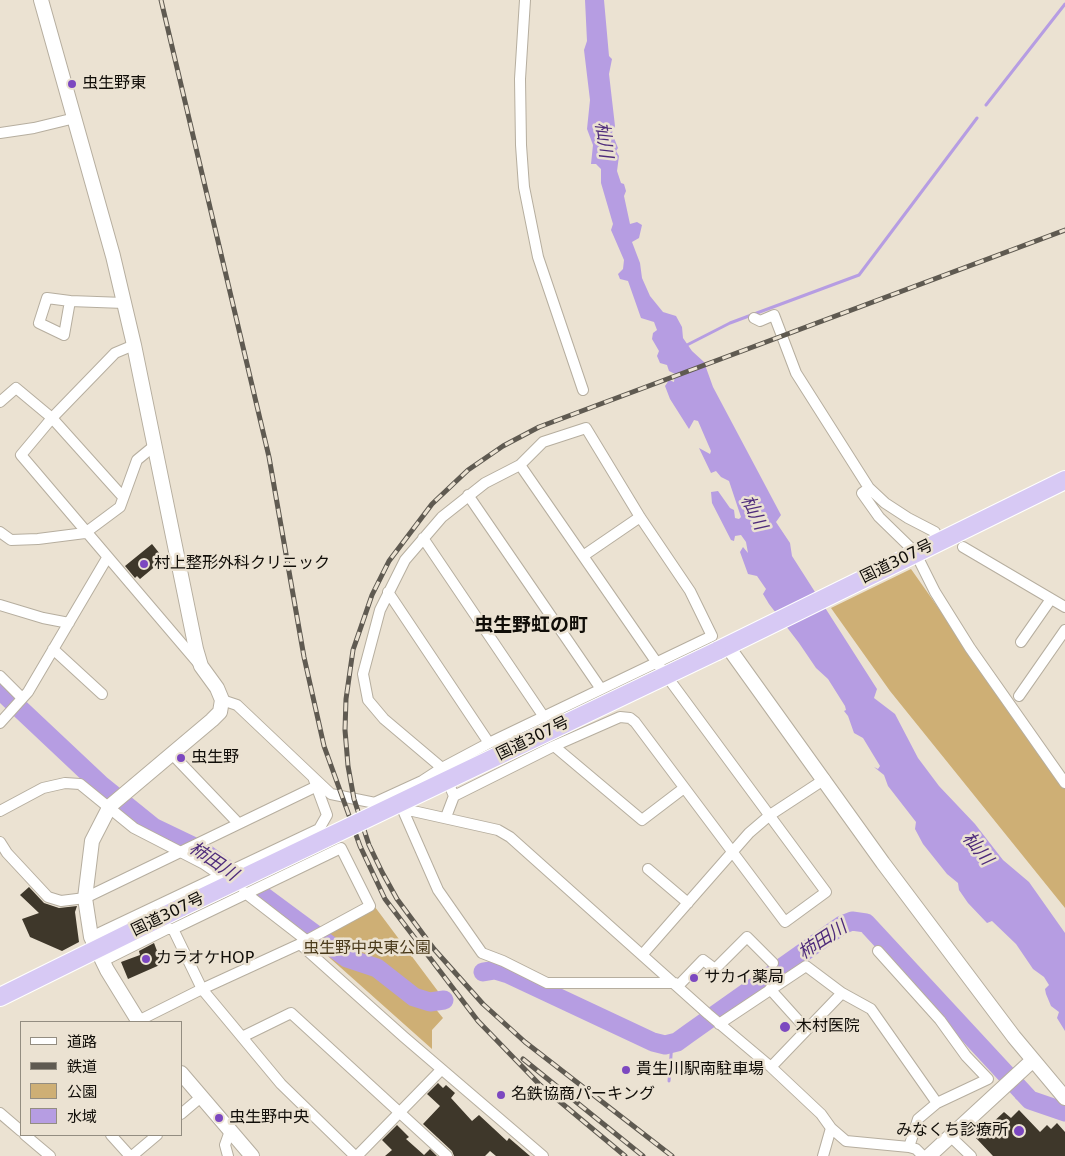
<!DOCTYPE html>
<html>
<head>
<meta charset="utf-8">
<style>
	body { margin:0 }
	#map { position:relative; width:1065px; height:1156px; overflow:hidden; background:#ebe2d2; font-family:"DejaVu Sans","Noto Sans JP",sans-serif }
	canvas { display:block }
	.legend { position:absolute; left:20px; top:1021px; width:162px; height:115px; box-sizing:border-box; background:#ebe2d2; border:1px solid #938d81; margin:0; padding:6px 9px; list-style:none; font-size:15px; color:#100d08 }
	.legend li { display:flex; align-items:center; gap:10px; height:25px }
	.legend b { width:25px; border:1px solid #938d81 }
</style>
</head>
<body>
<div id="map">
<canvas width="1065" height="1156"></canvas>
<ul class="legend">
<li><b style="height:6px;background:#fff"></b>道路</li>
<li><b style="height:6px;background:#5f5a51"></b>鉄道</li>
<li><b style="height:14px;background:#ceaf75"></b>公園</li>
<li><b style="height:14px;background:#b69de2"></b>水域</li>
</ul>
</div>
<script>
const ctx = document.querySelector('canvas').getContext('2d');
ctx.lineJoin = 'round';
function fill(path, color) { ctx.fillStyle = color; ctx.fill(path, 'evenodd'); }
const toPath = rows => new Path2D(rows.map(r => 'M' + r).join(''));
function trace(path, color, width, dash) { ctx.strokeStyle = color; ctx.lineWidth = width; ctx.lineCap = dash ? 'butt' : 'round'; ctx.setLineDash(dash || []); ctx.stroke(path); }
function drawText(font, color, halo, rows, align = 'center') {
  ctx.font = font + ' "DejaVu Sans","Noto Sans JP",sans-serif'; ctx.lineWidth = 5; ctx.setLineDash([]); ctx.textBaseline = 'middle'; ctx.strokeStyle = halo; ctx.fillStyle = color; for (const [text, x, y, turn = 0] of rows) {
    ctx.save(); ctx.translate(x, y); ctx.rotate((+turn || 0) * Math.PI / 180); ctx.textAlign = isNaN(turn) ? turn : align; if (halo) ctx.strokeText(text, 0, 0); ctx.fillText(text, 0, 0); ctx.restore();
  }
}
fill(toPath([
	[911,569,1065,788,1065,908,890,691,831,608],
	[375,907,440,994,434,1007,443,1018,432,1030,432,1049,313,943]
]), '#ceaf75');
fill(toPath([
	[585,0,604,0,609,56,612,59,609,74,615,126,612,133,618,148,616,151,619,156,617,171,621,183,624,184,626,191,624,196,630,224,637,222,642,225,639,238,632,242,640,263,642,278,650,296,663,312,676,316,682,327,683,338,692,351,704,362,713,387,781,515,776,522,790,543,792,556,877,689,874,698,895,714,918,758,939,786,975,824,1003,860,1029,882,1065,933,1065,1031,1057,1018,1059,1012,1051,1006,1046,994,1045,989,1049,985,1044,977,1033,969,1016,944,992,921,987,923,968,903,959,890,958,883,947,874,923,844,915,829,916,822,888,786,884,775,874,767,878,769,880,766,863,738,854,733,848,716,844,711,846,710,845,706,828,679,816,668,799,643,769,604,763,594,766,589,757,576,748,574,740,552,743,547,748,553,746,542,741,535,735,536,734,541,731,540,712,503,711,492,718,491,730,508,734,510,735,518,739,519,741,517,729,481,721,477,716,471,711,473,699,448,710,454,711,451,698,421,694,420,689,429,670,399,665,386,669,380,674,382,675,374,669,371,667,365,660,363,657,356,659,351,652,339,653,333,657,330,654,322,641,318,628,281,620,279,618,274,623,269,624,260,611,230,613,224,601,183,601,169,596,164,591,164,593,145,587,129,590,100,584,50,587,41]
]), '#b69de2');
trace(toPath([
	[986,105,1065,4],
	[685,346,730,323,859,275,977,118],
	[669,1081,672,1043],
	[1017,1098,1023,1094]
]), '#b69de2', 3);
trace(toPath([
	[0,690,101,785,153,827,201,850,347,958,377,968,414,997,430,1002,444,1000],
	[483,972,495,970,508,974,653,1042,665,1045,677,1042,688,1034,842,925,852,921,866,923,1030,1100,1065,1112]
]), '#b69de2', 19);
fill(toPath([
	[152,544,164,559,140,579,137,576,135,578,125,566],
	[29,887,44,903,59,908,77,906,75,912,79,942,62,951,30,937,22,919,39,913,20,895],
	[154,943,162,964,128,979,121,962,140,955,139,951],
	[438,1083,443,1088,446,1085,455,1093,451,1098,472,1121,479,1115,507,1141,509,1138,530,1156,496,1156,490,1151,485,1156,454,1156,452,1151,423,1124,440,1106,427,1094],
	[1019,1110,1040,1132,1047,1125,1051,1129,1057,1123,1065,1132,1065,1156,993,1156,976,1138,1004,1112,1011,1118],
	[397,1125,409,1137,406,1139,424,1155,430,1149,437,1156,385,1156,392,1150,382,1140]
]), '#3e372a');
const street = toPath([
	[525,0,520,79,521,145,524,187,538,257,583,390],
	[0,133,34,128,75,118],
	[70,301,47,298,39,323,64,335,70,301,124,303],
	[754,318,760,321,774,315,796,373,869,488,885,503,908,518,935,532],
	[134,345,115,353,52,418,21,455,199,664],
	[0,402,16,388,52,418,123,497],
	[869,488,862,493,879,517,915,552,935,592,970,648,1065,783],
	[468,495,601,689],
	[0,532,11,540,38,539,85,533,120,507,137,460,154,446],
	[423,538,544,717],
	[963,547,1065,607],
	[583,556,640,517],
	[388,592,489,743],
	[0,605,43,618,69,623],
	[1021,642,1051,599],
	[53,649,102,694],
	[0,676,22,698],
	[1019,696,1065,630],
	[0,723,28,692,107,558],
	[554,746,642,820,684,788],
	[171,753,238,823],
	[313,777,331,794,380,804],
	[374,803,422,781,442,768,489,743,712,636,690,591,640,517,586,428,543,442,520,465,485,483,442,517,405,560,380,610,363,674,368,700,384,719,442,768,454,796],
	[395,807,498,830,510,837,708,1014,771,1067,821,1114,831,1128,846,1141,909,1147,916,1149,923,1156],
	[402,808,438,890,482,953,503,961,547,983,675,983],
	[0,811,43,788,65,783,80,784,134,828,204,864,226,879],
	[446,817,454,796,554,746,620,717,630,718,635,722,785,922,826,892,657,663,520,465],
	[0,842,7,853,48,897,61,901,85,898,315,787],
	[648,869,688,903],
	[244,892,306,940],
	[91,937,319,829,327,815,313,777,237,705,222,700],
	[300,944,404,1037,543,1156],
	[878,951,940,1020,966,1056,988,1079,937,1103,918,1119,909,1147],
	[642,955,749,833,770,815,825,779],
	[103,961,167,929,173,929],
	[678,986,703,960,715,969,747,937,773,963],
	[770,989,806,1029],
	[138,1021,202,989,300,944,370,906,341,848,173,929,202,989,281,1084,355,1156],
	[719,1024,806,966,842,993,871,1009,937,1103],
	[242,1037,291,1013,447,1156],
	[771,1067,842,993],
	[0,1113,21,1131],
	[181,1114,201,1097],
	[25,1135,50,1156],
	[111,1135,130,1156],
	[950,1136,971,1156],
	[132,1156,157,1135],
	[228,1156,225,1145,230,1131],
	[357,1156,441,1070],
	[823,1156,831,1128]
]);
const secondary = toPath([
	[41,0,113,256,134,345,196,649,201,666,217,688,222,700,220,712,212,720,110,806,92,841,85,898,91,937,107,970,139,1022],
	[728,647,883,863,1014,1037,1065,1098],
	[181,1073,252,1156],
	[929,1156,1033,1060]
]);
const highway = toPath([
	[717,651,1065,480],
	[0,997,182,907]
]);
trace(street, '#b6ae9f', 12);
trace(secondary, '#b6ae9f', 16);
trace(highway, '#fff', 20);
trace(street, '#fff', 10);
trace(secondary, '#fff', 14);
trace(highway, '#d7c9f4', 18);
const rail = toPath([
	[161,0,269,457,304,657,324,746,360,846,385,899,478,1021,540,1085,625,1156],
	[523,1059,643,1156],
	[672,1156,525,1042,483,1004,434,949,397,899,382,872,369,845,354,799,348,766,345,730,346,699,353,650,372,595,389,561,432,504,468,470,503,446,539,427,1065,230]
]);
trace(rail, '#5f5a51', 5);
trace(rail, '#ebe2d2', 3, [9]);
const highwayBridge = toPath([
	[182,907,717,651]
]);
trace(highwayBridge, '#fff', 20, []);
trace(highwayBridge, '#d7c9f4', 18);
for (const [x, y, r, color] of [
	[72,84,5,"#7c48c0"],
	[144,564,5,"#7c48c0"],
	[181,758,5,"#7c48c0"],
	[146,959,5,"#7c48c0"],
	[694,978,5,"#7c48c0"],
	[785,1027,6,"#7c48c0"],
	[626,1070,5,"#7c48c0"],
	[501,1095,5,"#7c48c0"],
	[219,1118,5,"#7c48c0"],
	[1019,1131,6,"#7c48c0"]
]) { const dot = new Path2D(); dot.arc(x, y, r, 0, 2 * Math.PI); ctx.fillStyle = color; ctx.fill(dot); trace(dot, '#ebe2d2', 2); }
drawText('16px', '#100d08', '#ebe2d2', [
	["虫生野東",82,84],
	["村上整形外科クリニック",154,564],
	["虫生野",191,758],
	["カラオケHOP",156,959],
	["サカイ薬局",704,978],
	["木村医院",796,1027],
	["貴生川駅南駐車場",636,1070],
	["名鉄協商パーキング",511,1095],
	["虫生野中央",229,1118],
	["みなくち診療所",1008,1131,"right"]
], 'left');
drawText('16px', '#100d08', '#ebe2d2', [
	["国道307号",897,562,-26],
	["国道307号",533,739,-26],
	["国道307号",168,915,-26]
]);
drawText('16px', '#4a3a1b', '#ebe2d2', [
	["虫生野中央東公園",367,949]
]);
drawText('italic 18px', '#4e2b7b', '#ebe2d2', [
	["杣川",603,140,82],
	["杣川",753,513,64],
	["杣川",977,849,51],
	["柿田川",213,862,34],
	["柿田川",823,941,-33]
]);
drawText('bold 19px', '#100d08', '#ebe2d2', [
	["虫生野虹の町",531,626]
]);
</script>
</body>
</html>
